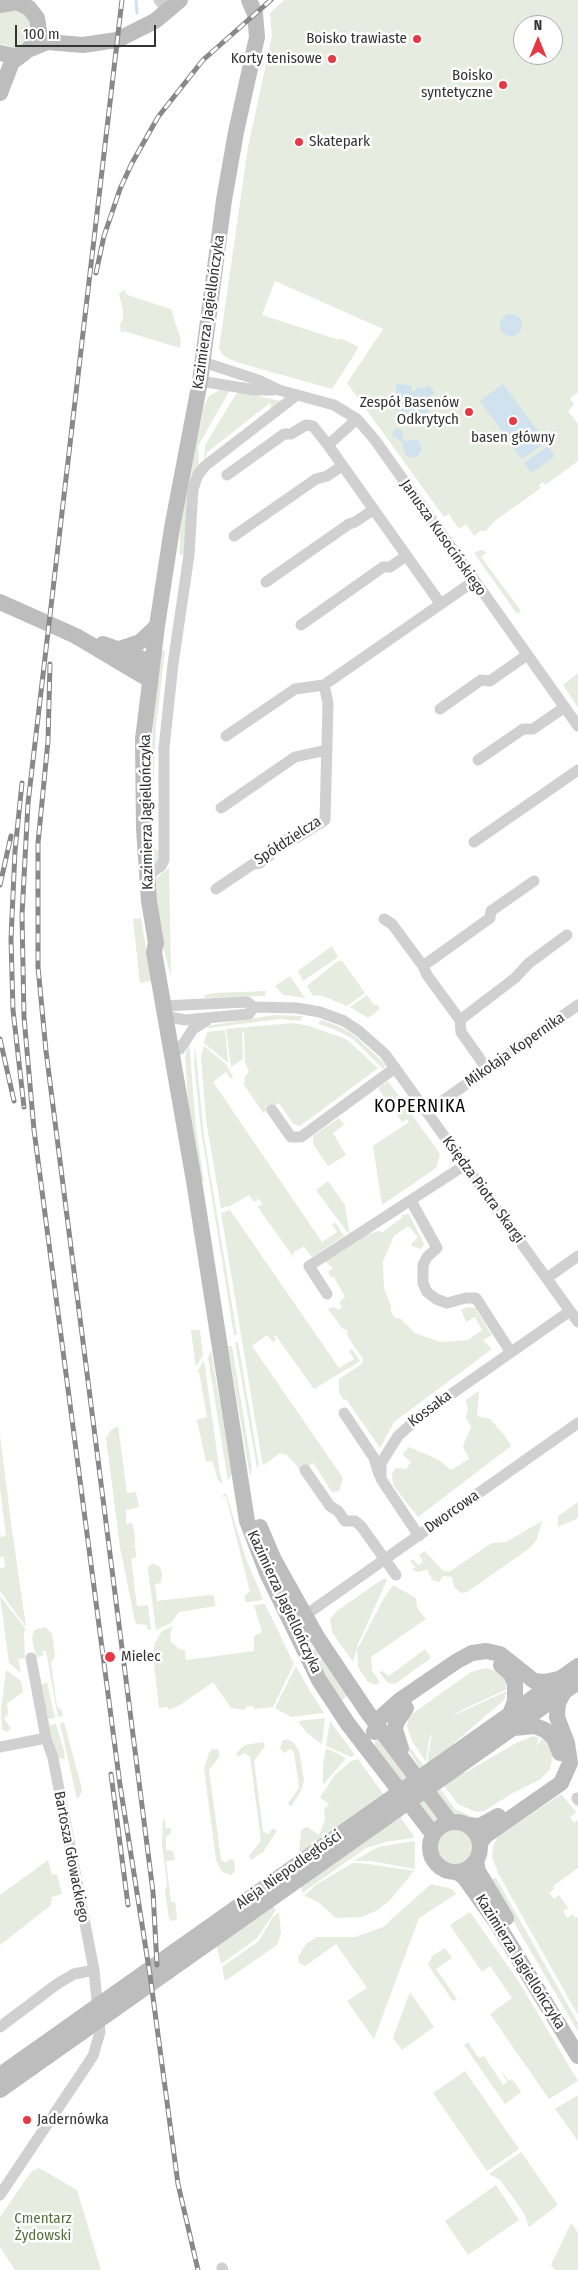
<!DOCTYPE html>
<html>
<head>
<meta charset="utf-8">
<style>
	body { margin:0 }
	#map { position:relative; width:578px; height:2270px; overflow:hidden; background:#fff; font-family:"Fira Sans Condensed",sans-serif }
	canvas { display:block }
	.north { position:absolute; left:513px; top:15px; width:50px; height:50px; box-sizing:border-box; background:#fff; border:1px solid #adadad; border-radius:50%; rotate:0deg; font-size:14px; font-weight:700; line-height:20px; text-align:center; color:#333 }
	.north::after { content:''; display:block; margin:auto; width:18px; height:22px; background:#e63946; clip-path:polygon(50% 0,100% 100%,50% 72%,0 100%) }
	.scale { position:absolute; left:15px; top:25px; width:141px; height:22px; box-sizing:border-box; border:2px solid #333; border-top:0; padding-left:6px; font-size:15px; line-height:18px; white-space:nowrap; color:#333; -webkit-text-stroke:4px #fff; paint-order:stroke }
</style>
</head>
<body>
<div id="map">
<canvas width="578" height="2270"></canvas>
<div class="north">N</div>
<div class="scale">100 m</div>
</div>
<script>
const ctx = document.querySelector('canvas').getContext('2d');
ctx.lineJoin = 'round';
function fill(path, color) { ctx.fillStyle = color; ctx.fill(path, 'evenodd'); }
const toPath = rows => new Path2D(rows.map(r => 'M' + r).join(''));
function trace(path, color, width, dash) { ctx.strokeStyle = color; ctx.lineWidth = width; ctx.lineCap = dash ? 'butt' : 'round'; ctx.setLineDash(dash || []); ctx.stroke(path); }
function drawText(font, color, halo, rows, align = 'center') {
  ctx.font = font + ' "Fira Sans Condensed",sans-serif'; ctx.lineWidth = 5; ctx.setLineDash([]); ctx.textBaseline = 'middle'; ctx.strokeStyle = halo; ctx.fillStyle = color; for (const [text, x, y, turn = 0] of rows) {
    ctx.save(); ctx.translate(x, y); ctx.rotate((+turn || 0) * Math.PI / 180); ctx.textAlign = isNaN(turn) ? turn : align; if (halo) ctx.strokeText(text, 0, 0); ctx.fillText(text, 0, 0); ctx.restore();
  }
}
fill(toPath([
	[284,0,578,0,578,392,570,398,574,405,568,411,578,424,578,461,545,485,543,482,539,485,541,488,493,522,486,531,480,531,474,536,466,524,459,529,449,514,444,517,347,383,383,329,275,281,262,315,339,340,340,338,359,347,332,389,236,362,224,356,219,349,248,147,272,36,270,13],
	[523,25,553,25,553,55,523,55],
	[13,7,29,17,33,29,28,41,17,48,0,44,0,11],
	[124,290,127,295,171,309,181,340,180,348,124,331,121,333,120,325,123,319,123,310,119,294],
	[220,390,230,390,198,446,199,468,185,555,180,555,180,530,188,477,204,406,209,396],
	[240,392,281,401,271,410,270,403,206,453,207,460,204,463,205,445,236,394],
	[481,550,487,552,481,557,521,611,517,614,474,553],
	[161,651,165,651,156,726,153,797,154,848,160,852,158,863,155,863,153,862,150,755],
	[578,673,578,708,563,685],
	[169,868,171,976,171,977,158,928,154,880],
	[141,918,149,966,155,980,140,983,133,919],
	[332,946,338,957,303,981,298,972,299,970],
	[338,961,342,961,365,993,347,1006,320,995,313,996,307,986],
	[290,976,305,998,283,995,275,986],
	[266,991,265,996,204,998,205,995,214,993],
	[367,995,374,1005,378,1005,380,1009,368,1018,350,1007],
	[274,1015,303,1016,300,1021,280,1019,208,1028,206,1026],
	[321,1020,338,1026,353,1034,386,1065,383,1069,353,1039,334,1029,318,1024],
	[293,1023,309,1026,346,1039,378,1068,300,1126,293,1124,279,1103,263,1113,244,1085,245,1077,249,1071,245,1063,244,1031,247,1027],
	[246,1027,242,1034,243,1059,231,1067,226,1029],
	[225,1030,227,1050,228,1063,204,1043,207,1032],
	[189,1041,196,1128,204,1182,200,1179,190,1123,185,1057],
	[195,1045,204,1136,237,1335,234,1335,201,1130,194,1063],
	[204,1046,226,1064,233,1077,231,1079,226,1072,213,1082,322,1242,337,1232,332,1225,335,1222,344,1236,312,1257,304,1246,293,1253,294,1258,257,1206,263,1205,257,1196,258,1200,254,1202,249,1195,230,1206,221,1208,206,1120,201,1056],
	[388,1081,440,1154,436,1168,382,1205,373,1146,409,1122,407,1119,402,1122,378,1088],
	[339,1118,344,1125,333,1133,346,1155,328,1166,313,1144,313,1136],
	[328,1181,345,1205,349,1231,348,1233,316,1190],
	[230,1210,339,1368,354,1359,349,1351,352,1349,360,1361,314,1389,276,1336,274,1336,276,1340,273,1342,267,1335,252,1346,343,1478,339,1491,332,1492,313,1463,301,1471,287,1455,280,1453,264,1465,262,1462,221,1213],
	[409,1214,424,1244,421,1249,412,1246,411,1244,418,1237,408,1226,394,1236,383,1261,384,1288,391,1306,391,1312,395,1318,401,1319,415,1333,440,1342,468,1340,482,1330,475,1317,466,1322,461,1310,467,1307,475,1308,492,1335,483,1340,492,1349,394,1422,380,1448,346,1399,344,1400,339,1393,339,1379,362,1364,363,1359,348,1337,347,1330,342,1328,328,1309,334,1307,339,1310,342,1307,339,1302,345,1297,334,1277,331,1277,328,1272,333,1268,325,1261,361,1236,378,1231,383,1232,402,1218,402,1215],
	[193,1330,200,1330,203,1355,196,1367,191,1331],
	[235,1342,238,1342,259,1466,257,1468],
	[228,1346,232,1346,252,1468,250,1476],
	[211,1350,232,1474,228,1481,208,1358],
	[204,1360,220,1474,223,1484,218,1480,212,1461,206,1462,197,1420,207,1417,199,1372,197,1372],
	[479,1391,477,1416,490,1419,505,1436,511,1446,418,1517,393,1485,392,1473,396,1468,406,1469,411,1462,403,1455,404,1452,409,1447,439,1460,451,1470,469,1459,463,1446,471,1427,466,1417,468,1409,466,1400],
	[118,1426,127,1493,136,1492,139,1507,126,1510,126,1524,132,1523,135,1536,135,1546,130,1547,135,1547,136,1557,131,1559,137,1606,148,1605,151,1630,147,1629,147,1625,136,1624,134,1617,120,1547,106,1438,111,1430],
	[0,1435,11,1523,26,1627,0,1591,0,1568,5,1567,4,1556,0,1557,0,1537,6,1536,0,1488],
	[226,1493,246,1559,263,1599,258,1601,245,1602,245,1595,250,1592,226,1496,221,1497],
	[578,1502,578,1518,558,1527,558,1516],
	[542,1521,537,1539,530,1548,467,1592,461,1593,454,1587,452,1577,443,1576,439,1582,432,1580,427,1569,419,1572,412,1570,415,1567,410,1561,413,1559,418,1565,423,1562,419,1555,425,1551,442,1570,449,1572,492,1543,506,1542],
	[153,1563,160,1567,162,1574,161,1583,155,1584,157,1601,209,1595,214,1596,215,1606,179,1612,171,1623,156,1630,148,1570,148,1567],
	[384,1578,387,1580,358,1644,353,1662,332,1632,330,1619,337,1611],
	[393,1585,416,1598,417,1608,426,1619,371,1657,372,1671,380,1682,376,1685,368,1682,358,1667,357,1650,384,1598],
	[0,1596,25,1628,24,1636,25,1658,18,1659,21,1673,9,1663],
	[265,1604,294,1664,273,1707,254,1709,253,1706,246,1707,244,1710,231,1708,213,1682,180,1705,169,1710,168,1707,159,1708,153,1654,155,1643,162,1631,173,1626,170,1633,171,1642,179,1649,185,1650,186,1660,254,1651,254,1636,262,1632,254,1605],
	[45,1627,52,1633,55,1656,51,1663,57,1706,62,1711,63,1716,58,1717,46,1651,42,1651,43,1656,36,1657,32,1638,34,1630],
	[319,1647,351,1693,341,1701,311,1651],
	[425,1649,431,1658,395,1684,388,1683,379,1672,382,1671,389,1676],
	[296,1666,311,1693,324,1713,291,1717,275,1708],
	[486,1668,498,1672,504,1678,507,1689,462,1710,450,1717,507,1691,504,1700,454,1743,465,1773,516,1743,533,1736,539,1738,536,1746,542,1739,549,1744,553,1757,550,1769,541,1779,513,1793,484,1811,476,1812,458,1804,427,1764,432,1733,429,1740,426,1762,412,1741,407,1726,409,1717,415,1712,471,1672],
	[6,1670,21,1681,23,1692,7,1703,8,1714,4,1718,11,1729,6,1732,2,1729,1,1710],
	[47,1682,55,1718,48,1719,41,1685],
	[325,1718,322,1744,307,1733,298,1721],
	[330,1721,355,1755,351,1757,326,1746],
	[64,1722,82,1789,81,1794,77,1799,60,1723],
	[56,1724,64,1751,65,1759,57,1758,49,1725],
	[403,1727,409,1746,455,1809,474,1818,471,1823,456,1818,437,1794,403,1742],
	[379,1738,442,1820,433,1827,375,1746,375,1741],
	[288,1739,294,1743,299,1751,304,1780,301,1791,291,1807,288,1803,299,1788,294,1752,290,1749,284,1753,280,1748,282,1741],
	[263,1742,265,1746,254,1761,263,1831,268,1834,273,1828,277,1831,263,1852,251,1860,249,1856,261,1841,250,1757,245,1753,238,1757,236,1753,245,1745],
	[326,1748,346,1758,323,1785,323,1764],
	[218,1749,220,1756,209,1770,221,1859,225,1863,230,1859,234,1860,235,1871,231,1875,222,1872,216,1860,204,1768,209,1753,212,1749],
	[358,1759,414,1836,413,1838,385,1842,366,1848,302,1893,299,1854,301,1830,307,1827,319,1835,325,1820,324,1810,329,1804,320,1798,334,1776,351,1761],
	[561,1794,576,1812,570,1817,574,1823,578,1820,578,1868,553,1886,554,1889,549,1893,554,1899,559,1895,568,1908,563,1911,567,1918,573,1914,575,1918,578,1917,578,2015,498,1873,492,1857,493,1846,498,1836],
	[165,1819,166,1829,171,1828,171,1833,166,1837,166,1850,173,1851,175,1860,166,1861,171,1902,175,1902,177,1916,176,1920,172,1921,169,1919,165,1890,167,1884,162,1844,163,1820],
	'436 1847a19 19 0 1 1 38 0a19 19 0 1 1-38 0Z',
	[413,1841,415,1843,415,1869,370,1861,354,1861,378,1847],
	[48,1860,52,1875,57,1874,62,1894,52,1897,50,1906,0,1945,0,1895],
	[353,1863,369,1864,414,1871,389,1901,378,1910,361,1917,336,1918,318,1902,304,1896,317,1884],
	[496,1878,578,2023,578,2032,516,1926,486,1880],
	[431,1884,452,1889,456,1894,419,1918,374,2039,347,2001,367,1988,336,1944,305,1966,300,1964,298,1957,306,1944,317,1937,355,1937,383,1927],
	[260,1888,276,1910,257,1938,221,1964,211,1922],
	[279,1912,281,1933,277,1945,225,1981,222,1967,259,1941,273,1917],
	[470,1912,519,1982,578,2081,549,2099,490,2014,512,1998,490,1966,482,1972,450,1925],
	[445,1948,452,1958,436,1969,457,1999,453,2001,428,1965,432,1956],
	[410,1992,434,2027,402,2050,393,2038],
	[468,2042,479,2058,484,2056,503,2085,507,2082,501,2071,509,2081,512,2079,521,2092,505,2104,464,2045],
	[465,2071,519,2149,487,2171,433,2093],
	[578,2095,578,2141,555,2109],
	[521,2152,558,2205,529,2227,525,2215,514,2199,500,2180,489,2174],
	[39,2168,77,2190,101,2270,15,2270,0,2247,0,2217,31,2172],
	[496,2185,519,2220,468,2255,445,2221],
	[571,2223,578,2233,578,2270,555,2270,551,2265]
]), '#e6ecdf');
fill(toPath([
	'500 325a11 11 0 1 1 22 0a11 11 0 1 1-22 0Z',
	[399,384,412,386,411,391,414,392,417,387,424,388,429,385,435,393,428,397,434,405,429,408,427,416,420,417,415,411,407,412,394,409,392,406,396,399,396,385],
	[503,384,546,442,522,459,480,401],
	[395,428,402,430,404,441,415,439,419,441,422,449,418,456,409,458,405,454,402,442,392,435],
	[548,446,555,456,531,473,524,463]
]), '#cfe2ee');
trace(toPath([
	[136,0,137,13]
]), '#cfe2ee', 3);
trace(toPath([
	[159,0,168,11],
	[203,362,258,380,279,390,334,405,357,419,375,440,578,726],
	[200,381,255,390,273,390],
	[357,419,328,445,440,603],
	[227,475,284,434,291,434,306,425,313,426,328,445],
	[234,536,316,479,327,476,342,466],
	[266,582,349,524,355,522,373,510],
	[301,625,383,567,390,567,406,556],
	[440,709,481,680,490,681,527,655],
	[226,736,295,689,324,685,474,581],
	[478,760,523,729,533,729,565,707],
	[221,808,295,757,327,750],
	[474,842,578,770],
	[147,876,161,866,164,860,164,748,173,664,189,555,193,489,198,475,205,466,297,395],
	[534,881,491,911,490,918,423,966,427,975,460,1020,515,978,529,963,567,935],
	[216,889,253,864,260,863,269,856,271,852,291,837,296,838,325,820,328,703,324,685],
	[384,919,392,924,423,966],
	[163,1006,247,1002,254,1007,297,1008,320,1012,344,1021,359,1031,385,1054,578,1322],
	[165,1016,185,1020,249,1014,254,1007],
	[460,1020,461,1032,487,1069],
	[180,1049,193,1029,207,1020],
	[272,1110,291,1137,301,1137,395,1068],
	[427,1112,578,1005],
	[411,1201,437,1248,427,1257,423,1265,423,1283,427,1292,436,1299,447,1303,466,1298,476,1298,510,1351],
	[547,1278,578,1256],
	[327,1294,309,1266,465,1165],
	[344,1413,374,1458,379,1474],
	[305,1470,330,1506,338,1511,345,1521,355,1521,361,1526,396,1575],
	[419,1536,381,1479,381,1463,398,1436,420,1416,570,1311],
	[300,1619,578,1423],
	[0,1747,46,1738],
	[577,1798,578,1800],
	[0,2027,57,1984,74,1974,94,1970],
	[0,2195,93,2056,100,2032,94,1970,53,1758,46,1738,31,1658],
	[222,2268,223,2270]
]), '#d0d0d0', 11);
trace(toPath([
	[249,0,255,14,257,37,236,132,224,200,200,381,172,528,157,626,143,739,144,829,149,901,156,943,154,952,194,1181,247,1521,267,1573,319,1680,348,1724,433,1834],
	[0,5,17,2,29,8,37,18,39,31,35,43,23,54,15,56,0,53],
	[30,49,47,42,83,45,117,40,155,21,180,0],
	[0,93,12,62,23,54],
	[0,602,76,636,150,680],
	[103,644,137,656,152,664],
	[119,649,140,642,157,626],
	[260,1527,274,1560,317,1637,368,1713,450,1822],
	[501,1665,511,1674,515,1684,515,1701,510,1714],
	[514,1728,535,1726,545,1730,554,1738,560,1753],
	[374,1732,380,1718,400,1700,457,1661,472,1653,486,1651,500,1654,534,1681,545,1682,558,1679],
	[401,1749,395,1730,396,1723,406,1708],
	'430 1847a25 25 0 1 1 50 0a25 25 0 1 1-50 0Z',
	[467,1825,480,1826,498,1816],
	[480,1843,485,1836,561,1783,570,1763,567,1743,557,1717,558,1703,564,1692],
	[476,1861,478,1871,506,1918],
	[457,1872,464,1877,498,1925,578,2056],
	[0,2075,578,1666],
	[0,2090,578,1682]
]), '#bdbdbd', 16);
const rail = toPath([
	[122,0,28,803,22,915,24,1017,34,1130,120,1785,150,1975,178,2184,198,2270],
	[96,273,104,236,120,189,132,163,158,117,203,60,271,0],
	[50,664,48,741,38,843,38,967,46,1051,153,1892,157,1965],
	[22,783,15,851,11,939,13,1010,24,1107],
	[0,885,11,836],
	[0,1039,14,1101],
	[111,1774,128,1905]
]);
trace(rail, '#888', 5);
trace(rail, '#fff', 3, [9]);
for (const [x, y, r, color] of [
	[417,39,5,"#e63946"],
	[332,59,5,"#e63946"],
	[503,85,5,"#e63946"],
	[299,142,5,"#e63946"],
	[469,412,5,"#e63946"],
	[513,421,5,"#e63946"],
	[110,1657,6,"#e63946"],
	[27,2120,5,"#e63946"]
]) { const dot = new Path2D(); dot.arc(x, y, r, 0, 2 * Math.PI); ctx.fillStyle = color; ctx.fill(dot); trace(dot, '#fff', 2); }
drawText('15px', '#333', '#fff', [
	["Boisko trawiaste",407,39],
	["Korty tenisowe",322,59],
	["Boisko",493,76],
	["syntetyczne",493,93],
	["Skatepark",309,142,"left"],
	["Zespół Basenów",459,403],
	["Odkrytych",459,420],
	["basen główny",513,438,"center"],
	["Mielec",121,1657,"left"],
	["Jadernówka",37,2120,"left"]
], 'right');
drawText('15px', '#333', '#fff', [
	["Kazimierza Jagiellończyka",209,312,-82],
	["Janusza Kusocińskiego",443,538,55],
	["Kazimierza Jagiellończyka",147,812,-91],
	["Spółdzielcza",288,841,-33],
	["Mikołaja Kopernika",515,1050,-35],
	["Księdza Piotra Skargi",483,1190,54],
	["Kossaka",430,1409,-37],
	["Dworcowa",452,1512,-35],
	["Kazimierza Jagiellończyka",284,1602,65],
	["Bartosza Głowackiego",71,1857,79],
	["Aleja Niepodległości",289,1870,-35],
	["Kazimierza Jagiellończyka",520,1962,58]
]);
drawText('15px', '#56703f', '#fff', [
	["Cmentarz",43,2219],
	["Żydowski",43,2236]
]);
ctx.letterSpacing = '1px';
drawText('18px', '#000', '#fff', [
	["KOPERNIKA",420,1107]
]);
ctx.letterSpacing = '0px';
</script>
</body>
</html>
